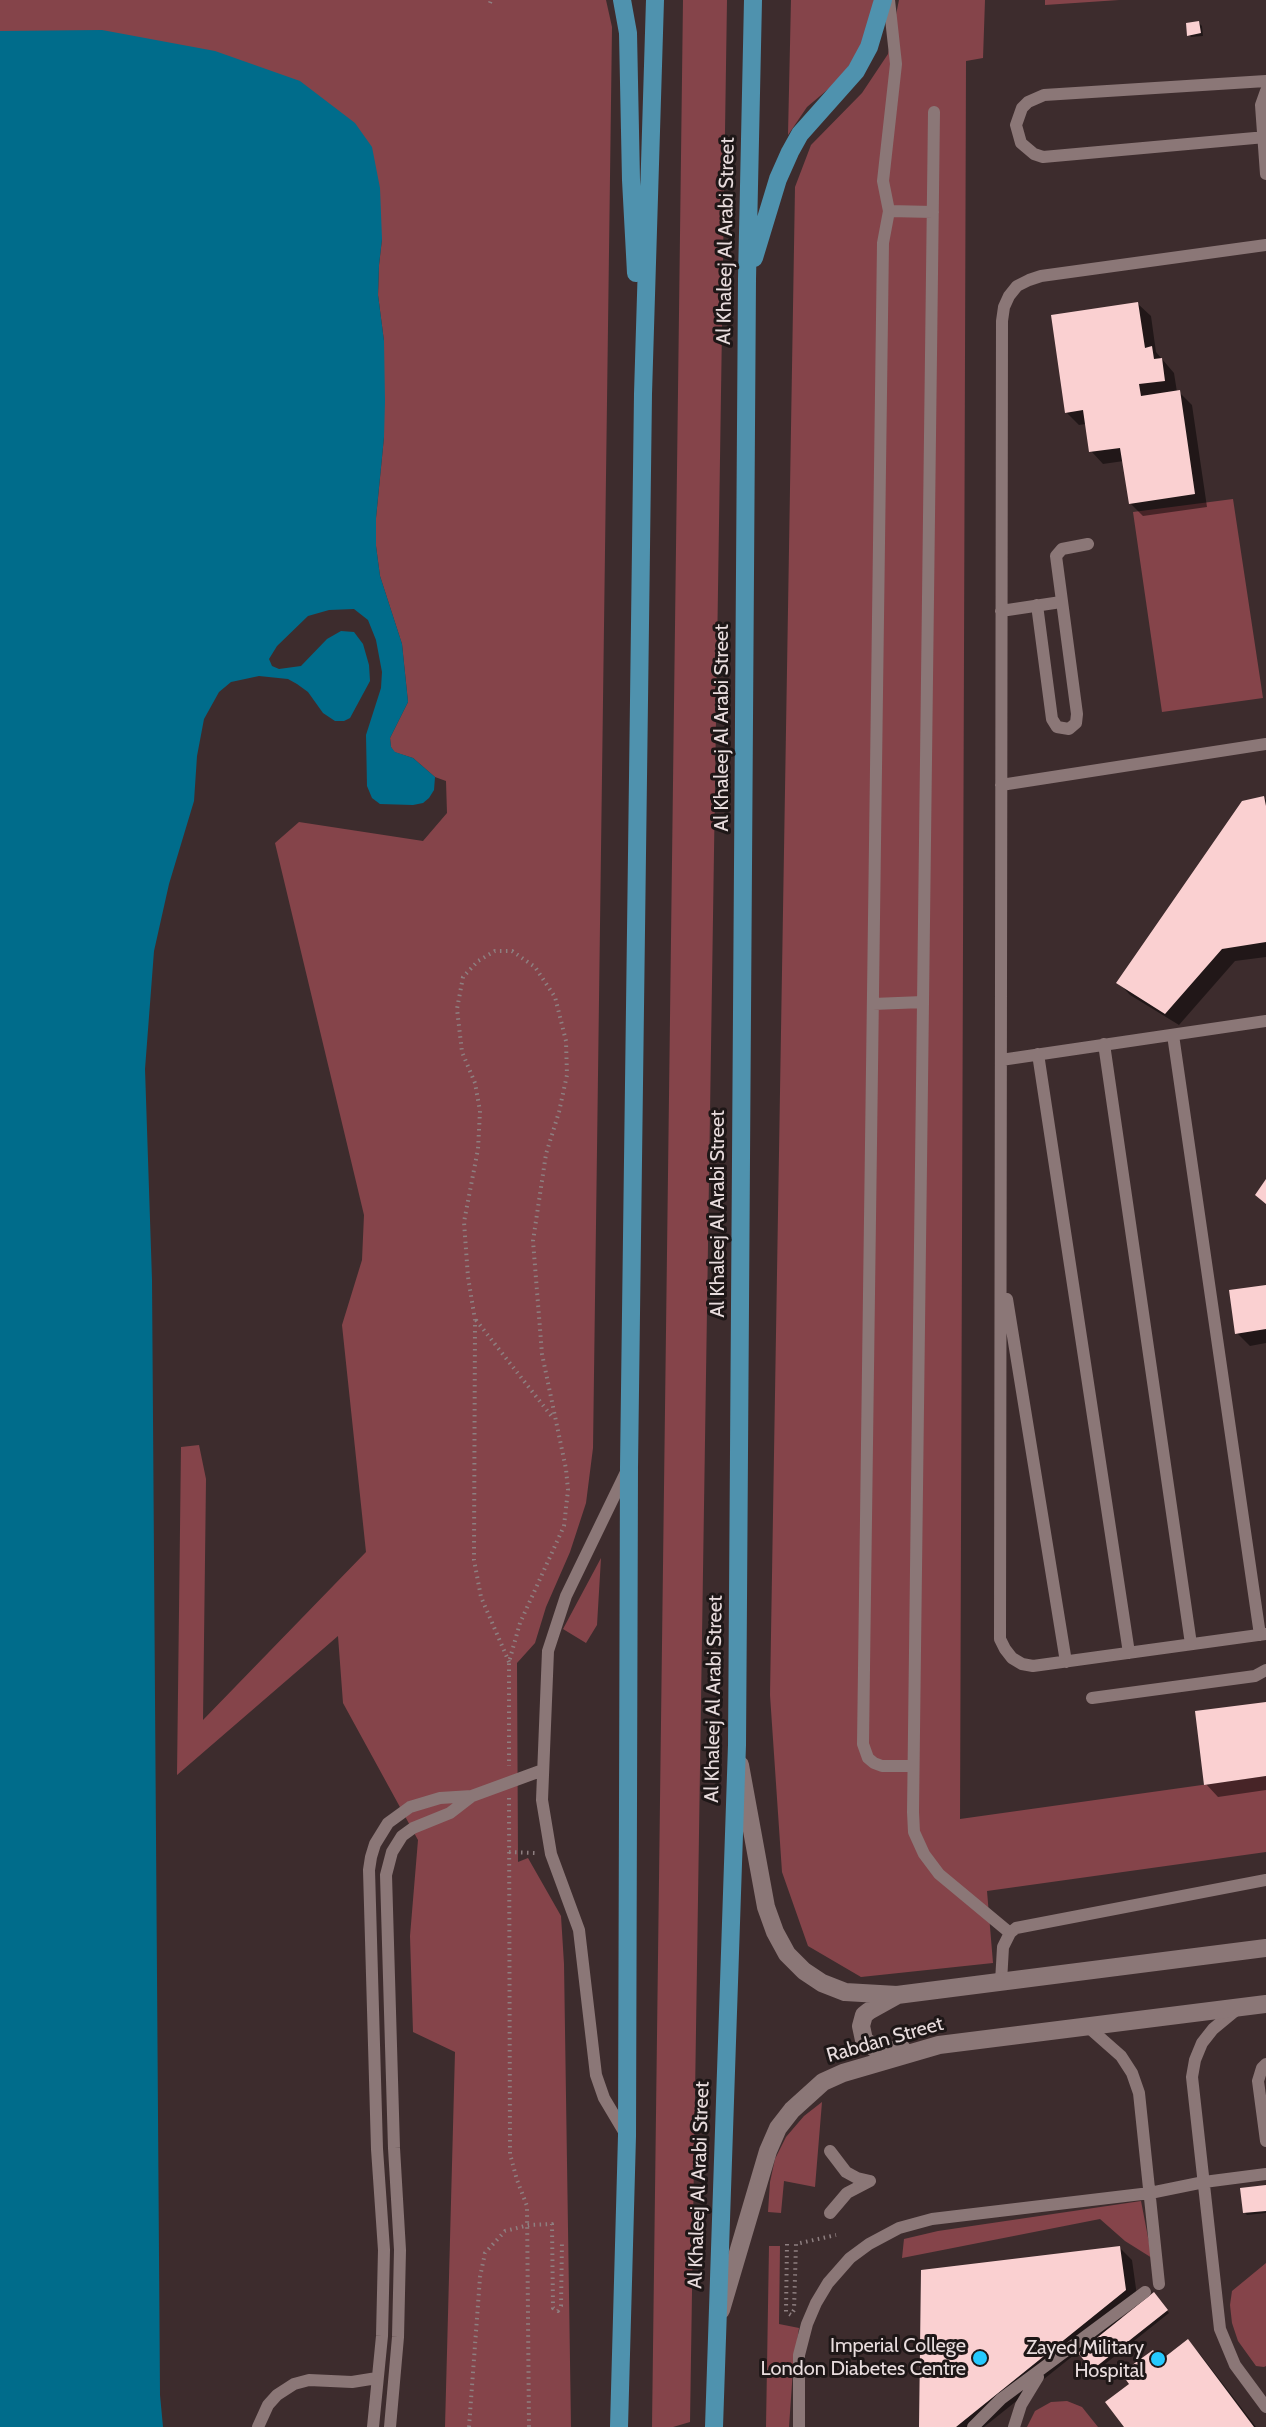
<!DOCTYPE html>
<html>
<head>
<meta charset="utf-8">
<style>
	body { margin:0 }
	canvas { display:block; background:#3d2c2d }
</style>
</head>
<body>
<canvas width="1266" height="2427"></canvas>
<script>
const ctx = document.querySelector('canvas').getContext('2d');
ctx.lineJoin = 'round';
function fill(path, color) { ctx.fillStyle = color; ctx.fill(path, 'evenodd'); }
const toPath = rows => new Path2D(rows.map(r => 'M' + r).join(''));
function trace(path, color, width, dash) { ctx.strokeStyle = color; ctx.lineWidth = width; ctx.lineCap = dash ? 'butt' : 'round'; ctx.setLineDash(dash || []); ctx.stroke(path); }
function drawText(font, color, halo, rows, align = 'center') {
  ctx.font = font + ' Cabin,sans-serif'; ctx.lineWidth = 6; ctx.setLineDash([]); ctx.textBaseline = 'middle'; ctx.strokeStyle = halo; ctx.fillStyle = color; for (const [text, x, y, turn = 0] of rows) {
    ctx.save(); ctx.translate(x, y); ctx.rotate((+turn || 0) * Math.PI / 180); ctx.textAlign = isNaN(turn) ? turn : align; if (halo) ctx.strokeText(text, 0, 0); ctx.fillText(text, 0, 0); ctx.restore();
  }
}
fill(toPath([
	[0,0,606,0,612,27,593,1448,586,1503,570,1552,546,1607,535,1643,517,1663,518,1862,528,1858,561,1916,564,1964,571,2427,445,2427,455,2052,413,2032,410,1936,418,1840,343,1703,338,1636,177,1775,181,1447,199,1445,206,1479,203,1720,366,1552,342,1325,362,1260,364,1215,275,843,299,822,423,841,447,813,446,781,435,777,413,758,394,752,391,747,390,738,408,702,402,644,380,576,376,546,376,518,384,437,384,341,378,295,379,265,382,239,0,72],
	[683,0,727,0,690,2422,673,2427,652,2427],
	[791,0,874,0,870,22,857,54,839,80,807,107,788,135],
	[899,0,985,0,983,58,966,61,960,1819,1266,1776,1266,1852,987,1891,993,1963,861,1977,808,1946,782,1872,770,1695,795,187,811,145,862,93,888,54],
	[1045,0,1119,0,1045,5],
	[1233,499,1263,698,1162,712,1133,512],
	[601,1558,597,1625,586,1643,563,1629],
	[822,2102,815,2187,784,2181,781,2213,768,2212,770,2182,775,2159,786,2137,804,2116],
	[1141,2201,1152,2258,1125,2241,1100,2219,902,2258,904,2239,938,2231],
	[769,2246,780,2246,779,2324,799,2328,793,2369,789,2427,766,2427],
	[1266,2263,1266,2366,1264,2367,1256,2366,1238,2341,1232,2323,1230,2305,1232,2291],
	[1067,2401,1082,2407,1098,2427,1027,2427,1035,2411,1051,2402]
]), '#85444a');
fill(toPath([
	[102,30,215,51,300,81,355,123,372,147,380,188,382,239,379,265,378,295,384,341,385,401,384,437,376,518,376,546,380,576,402,644,408,702,390,738,391,747,395,752,413,758,435,777,434,790,429,798,423,803,413,805,380,804,372,798,367,786,366,735,381,688,382,672,376,640,368,620,354,609,329,610,308,616,277,646,269,659,272,666,279,669,301,666,327,639,341,631,354,632,363,644,369,665,370,681,350,718,344,721,335,721,323,713,308,692,297,684,288,679,259,676,231,682,219,692,204,719,197,756,194,801,169,884,154,951,145,1069,152,1280,160,2395,163,2427,0,2427,0,31]
]), '#006c8b');
fill(toPath([
	[1199,23,1202,26,1203,36,1191,37,1189,35],
	[1138,304,1151,316,1156,352,1174,373,1177,392,1179,392,1192,405,1207,507,1143,516,1130,503,1124,461,1103,464,1091,451,1086,424,1079,425,1066,412],
	[1264,798,1266,800,1266,957,1235,961,1179,1025,1130,995,1118,982],
	[1266,1287,1266,1343,1250,1346,1237,1333],
	[1266,1704,1266,1790,1218,1797,1206,1784],
	[1266,2186,1266,2213,1247,2215,1245,2213],
	[1119,2247,1132,2260,1138,2303,1121,2317,1123,2319,1156,2297,1169,2313,1095,2372,1079,2351,984,2427,921,2427],
	[1187,2341,1200,2354,1256,2427,1126,2427,1131,2384,1153,2351,1162,2361]
]), '#0007');
fill(toPath([
	[1199,21,1201,33,1187,36,1186,23],
	[1138,302,1145,348,1152,346,1154,359,1162,358,1165,381,1139,384,1141,396,1180,390,1195,494,1129,504,1120,448,1089,452,1083,410,1065,413,1051,315],
	[1264,796,1266,806,1266,942,1222,949,1165,1014,1116,983,1242,801],
	[1266,1179,1266,1204,1255,1195],
	[1266,1285,1266,1329,1235,1334,1229,1290],
	[1266,1702,1266,1776,1204,1785,1195,1711],
	[1266,2185,1266,2211,1243,2213,1240,2188],
	[1120,2246,1126,2290,956,2427,919,2427,921,2270],
	[1154,2292,1168,2310,1092,2370,1078,2353],
	[1188,2339,1254,2427,1124,2427,1105,2402,1129,2384,1121,2373,1153,2350,1161,2360]
]), '#fad0d1');
trace(toPath([
	[490,3,491,0],
	[476,1320,553,1418],
	[509,1662,481,1597,474,1560,475,1320,468,1277,464,1222,478,1149,480,1111,475,1083,462,1052,457,1009,463,977,478,961,495,951,512,951,535,967,555,997,566,1041,567,1075,559,1112,546,1154,533,1241,542,1354,566,1469,568,1490,564,1526,520,1623,509,1662,509,1766],
	[509,1798,510,2154,517,2180,527,2206,529,2427],
	[509,1852,536,1853],
	[787,2244,786,2312,791,2315,794,2310,796,2244,836,2235],
	[469,2427,480,2277,485,2253,505,2231,529,2225,552,2224,553,2308,558,2311,561,2306,562,2241]
]), '#8e7f80', 4, [1.5, 4.5]);
trace(toPath([
	[889,0,896,64,883,181,889,211,883,243,863,1744,868,1758,874,1763,882,1766,913,1766],
	[1266,81,1044,95,1028,102,1022,108,1016,125,1021,143,1034,154,1043,157,1266,137],
	[1266,91,1261,105,1266,174],
	[934,112,913,1812,914,1832,924,1854,939,1874,1010,1933],
	[889,211,933,212],
	[1266,245,1041,276,1029,280,1017,286,1009,296,1004,307,1002,321,1000,1628,1000,1639,1005,1649,1012,1658,1022,1664,1033,1666,1266,1634],
	[1037,605,1052,719,1057,727,1069,729,1076,723,1077,714,1056,556,1062,549,1088,544],
	[1001,611,1061,602],
	[1001,785,1266,744],
	[873,1004,923,1002],
	[1173,1035,1260,1635],
	[1104,1044,1191,1644],
	[1038,1054,1129,1653],
	[1001,1060,1266,1021],
	[1007,1299,1066,1662],
	[1092,1698,1255,1676,1266,1670],
	[1001,1982,1003,1947,1010,1933,1016,1928,1266,1880],
	[1236,2010,1213,2029,1202,2043,1195,2060,1192,2077,1220,2329,1235,2365,1266,2407],
	[1087,2026,1121,2056,1132,2073,1139,2093,1159,2284],
	[1266,2064,1262,2068,1258,2081,1266,2141],
	[626,2135,604,2098,596,2075,579,1930,551,1854,542,1800,548,1651,566,1596,626,1472],
	[830,2151,846,2172,857,2178,870,2181],
	[830,2213,847,2193,870,2181],
	[258,2427,268,2405,277,2395,294,2384,309,2380,352,2382,377,2378],
	[373,2427,382,2336,384,2250,377,2149,369,1870,371,1857,375,1844,388,1823,410,1807,440,1798,472,1796,543,1770],
	[390,2427,398,2337,400,2250,394,2148,386,1875,392,1852,402,1836,413,1828,450,1813,472,1796],
	[799,2427,799,2355,807,2324,816,2303,828,2283,850,2258,869,2244,899,2228,932,2219,1150,2193,1204,2182,1266,2174],
	[973,2427,1001,2399,1145,2292],
	[1014,2427,1021,2405,1038,2377]
]), '#8b7777', 12);
trace(toPath([
	[740,1765,766,1907,775,1932,787,1954,804,1971,822,1983,845,1992,897,1995,1266,1948],
	[896,1996,869,2011,864,2015,861,2026,864,2040,876,2049,887,2051,902,2049],
	[721,2310,768,2151,778,2128,792,2110,823,2082,843,2073,939,2045,1266,2004]
]), '#8b7777', 18);
trace(toPath([
	[622,0,628,33,631,180,636,273],
	[754,258,778,179,790,152,800,134,856,71,869,47,883,0],
	[619,2427,627,2136,629,1466,643,394,655,0],
	[714,2427,737,1745,747,279,753,0]
]), '#4f92ae', 18);
for (const [x, y, r, color] of [
	[980,2358,8,"#25c9fe"],
	[1158,2359,8,"#25c9fe"]
]) { const dot = new Path2D(); dot.arc(x, y, r, 0, 2 * Math.PI); ctx.fillStyle = color; ctx.fill(dot); trace(dot, '#1e1717', 2); }
drawText('20px', '#e8dcdd', '#1e1717', [
	["Al Khaleej Al Arabi Street",726,241,-89],
	["Al Khaleej Al Arabi Street",722,728,-90],
	["Al Khaleej Al Arabi Street",718,1214,-90],
	["Al Khaleej Al Arabi Street",714,1699,-89],
	["Rabdan Street",885,2040,-16],
	["Al Khaleej Al Arabi Street",699,2185,-88]
]);
drawText('20px', '#e8dcdd', '#1e1717', [
	["Imperial College",966,2346],
	["London Diabetes Centre",966,2369],
	["Zayed Military",1144,2348],
	["Hospital",1144,2371]
], 'right');
</script>
</body>
</html>
